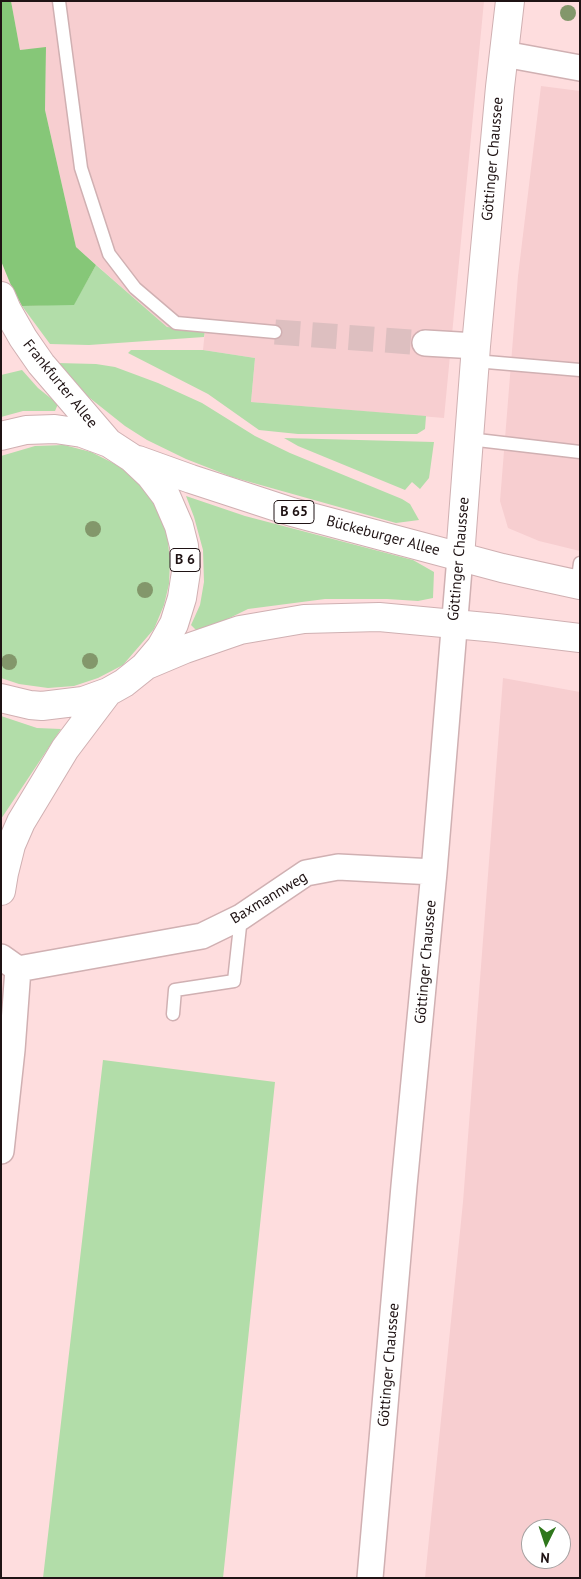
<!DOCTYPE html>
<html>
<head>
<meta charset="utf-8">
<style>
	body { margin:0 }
	#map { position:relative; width:581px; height:1579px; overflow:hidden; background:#feddde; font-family:"PT Sans",sans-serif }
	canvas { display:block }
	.frame { position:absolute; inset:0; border:2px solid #1f1314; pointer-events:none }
	.north { position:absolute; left:521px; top:1519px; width:50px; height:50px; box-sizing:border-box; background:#fff; border:1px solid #a5a1a1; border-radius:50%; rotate:184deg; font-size:14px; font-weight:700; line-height:20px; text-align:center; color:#1f1314 }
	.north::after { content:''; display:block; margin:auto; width:18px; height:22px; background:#2f771c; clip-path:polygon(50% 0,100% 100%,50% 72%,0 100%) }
</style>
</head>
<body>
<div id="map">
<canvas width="581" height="1579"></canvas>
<div class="frame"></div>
<div class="north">N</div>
</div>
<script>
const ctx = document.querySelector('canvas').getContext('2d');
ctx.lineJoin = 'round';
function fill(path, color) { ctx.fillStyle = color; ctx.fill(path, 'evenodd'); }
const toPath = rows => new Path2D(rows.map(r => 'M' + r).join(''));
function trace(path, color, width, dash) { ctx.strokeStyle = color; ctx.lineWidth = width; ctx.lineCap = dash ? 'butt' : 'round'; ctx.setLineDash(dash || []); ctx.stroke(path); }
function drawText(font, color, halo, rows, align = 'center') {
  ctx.font = font + ' "PT Sans",sans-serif'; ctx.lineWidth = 5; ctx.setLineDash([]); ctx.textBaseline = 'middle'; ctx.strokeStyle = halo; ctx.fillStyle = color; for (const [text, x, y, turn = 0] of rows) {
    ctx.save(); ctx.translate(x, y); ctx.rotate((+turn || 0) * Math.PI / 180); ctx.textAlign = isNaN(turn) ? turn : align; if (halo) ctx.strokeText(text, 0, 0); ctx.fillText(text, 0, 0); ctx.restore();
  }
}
fill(toPath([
	[11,1,484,1,444,418,251,402,255,358,203,350,205,330,167,327,76,247,45,110,46,48,20,50],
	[541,86,580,91,580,551,539,541,508,528,500,501,518,276],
	[503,678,580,692,580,1578,425,1578,463,1202],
	[531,1529,561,1529,561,1559,531,1559]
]), '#f7ced0');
fill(toPath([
	[96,265,167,327,205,330,204,337,89,345,50,344,22,306,74,304],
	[131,350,203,350,255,358,251,402,426,416,425,429,417,434,298,434,259,430,208,394,128,353],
	[57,363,96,364,115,367,158,383,202,403,255,436,290,453,402,499,410,504,419,520,396,523,232,477,186,459,147,440,125,426,86,395],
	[22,370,38,388,58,404,55,411,23,411,1,417,1,375],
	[284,438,434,442,429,478,420,489,412,482,405,490,298,446],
	[64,445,91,452,115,464,130,474,147,492,159,512,167,532,170,562,169,584,164,605,154,629,123,665,98,678,74,686,48,688,19,684,1,678,1,456,35,446],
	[186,496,245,516,413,560,434,572,433,598,418,601,387,599,325,599,248,609,199,633,191,625,200,605,204,582,203,550,194,517],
	[1,716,37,728,61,729,1,819],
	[103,1060,275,1082,223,1578,43,1578]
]), '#b2dda9');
fill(toPath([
	[1,1,11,1,20,50,46,47,45,110,76,247,96,265,74,305,22,306,10,283,1,261]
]), '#86c778');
trace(toPath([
	[275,332,425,343]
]), '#ddbfc0', 25, [25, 12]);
const lane = toPath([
	[59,1,81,168,109,254,135,288,176,323,275,332],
	[475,361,580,370],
	[469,439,580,452],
	[577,585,580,563],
	[173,1014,175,990,234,981,241,917]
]);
const street = toPath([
	[504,54,580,68],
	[425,343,476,346],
	[1,957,18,969],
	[18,969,202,936,241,917,306,873,338,867,434,872],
	[1,1151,12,1050,18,969],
	[370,1578,404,1186,434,872,460,557]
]);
const secondary = toPath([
	[460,557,476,346,500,87,510,1]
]);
const primary = toPath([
	[1,296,7,310,23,338,41,364,108,442],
	[1,436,26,430,55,429,82,433,109,443,132,458,150,475,166,496,179,526,184,546,186,572,182,598,174,624,161,647,144,667,124,683,108,692,83,701,42,706,30,705,1,698],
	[138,460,191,479,292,512,502,568,580,585],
	[147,665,185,649,240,630,304,619,379,617,497,628,580,638],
	[1,891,4,873,11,845,21,822,65,749,108,692]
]);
trace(lane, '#d0b0b2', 15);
trace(street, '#d0b0b2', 28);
trace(secondary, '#d0b0b2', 30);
trace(primary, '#d0b0b2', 30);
trace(lane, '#fff', 12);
trace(street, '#fff', 25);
trace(secondary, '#fff', 28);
trace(primary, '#fff', 28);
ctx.fillStyle = '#83976b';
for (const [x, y] of [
	[568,13],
	[93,529],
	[145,590],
	[90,661],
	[9,662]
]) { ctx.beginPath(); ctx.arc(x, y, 8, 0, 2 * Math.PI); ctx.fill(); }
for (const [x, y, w] of [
	[294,512,40],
	[185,560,30]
]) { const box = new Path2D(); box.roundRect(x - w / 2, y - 11.5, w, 23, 4); ctx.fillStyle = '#fff'; ctx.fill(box); trace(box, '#1f1314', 1); }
drawText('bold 14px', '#1f1314', null, [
	["B 65",294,512],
	["B 6",185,560]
]);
drawText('15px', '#1f1314', '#fff', [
	["Göttinger Chaussee",493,159,-85],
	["Frankfurter Allee",60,384,51],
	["Bückeburger Allee",383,536,15],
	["Göttinger Chaussee",459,559,-85],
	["Baxmannweg",269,898,-31],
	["Göttinger Chaussee",426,962,-85],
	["Göttinger Chaussee",389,1365,-85]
]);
</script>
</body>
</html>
